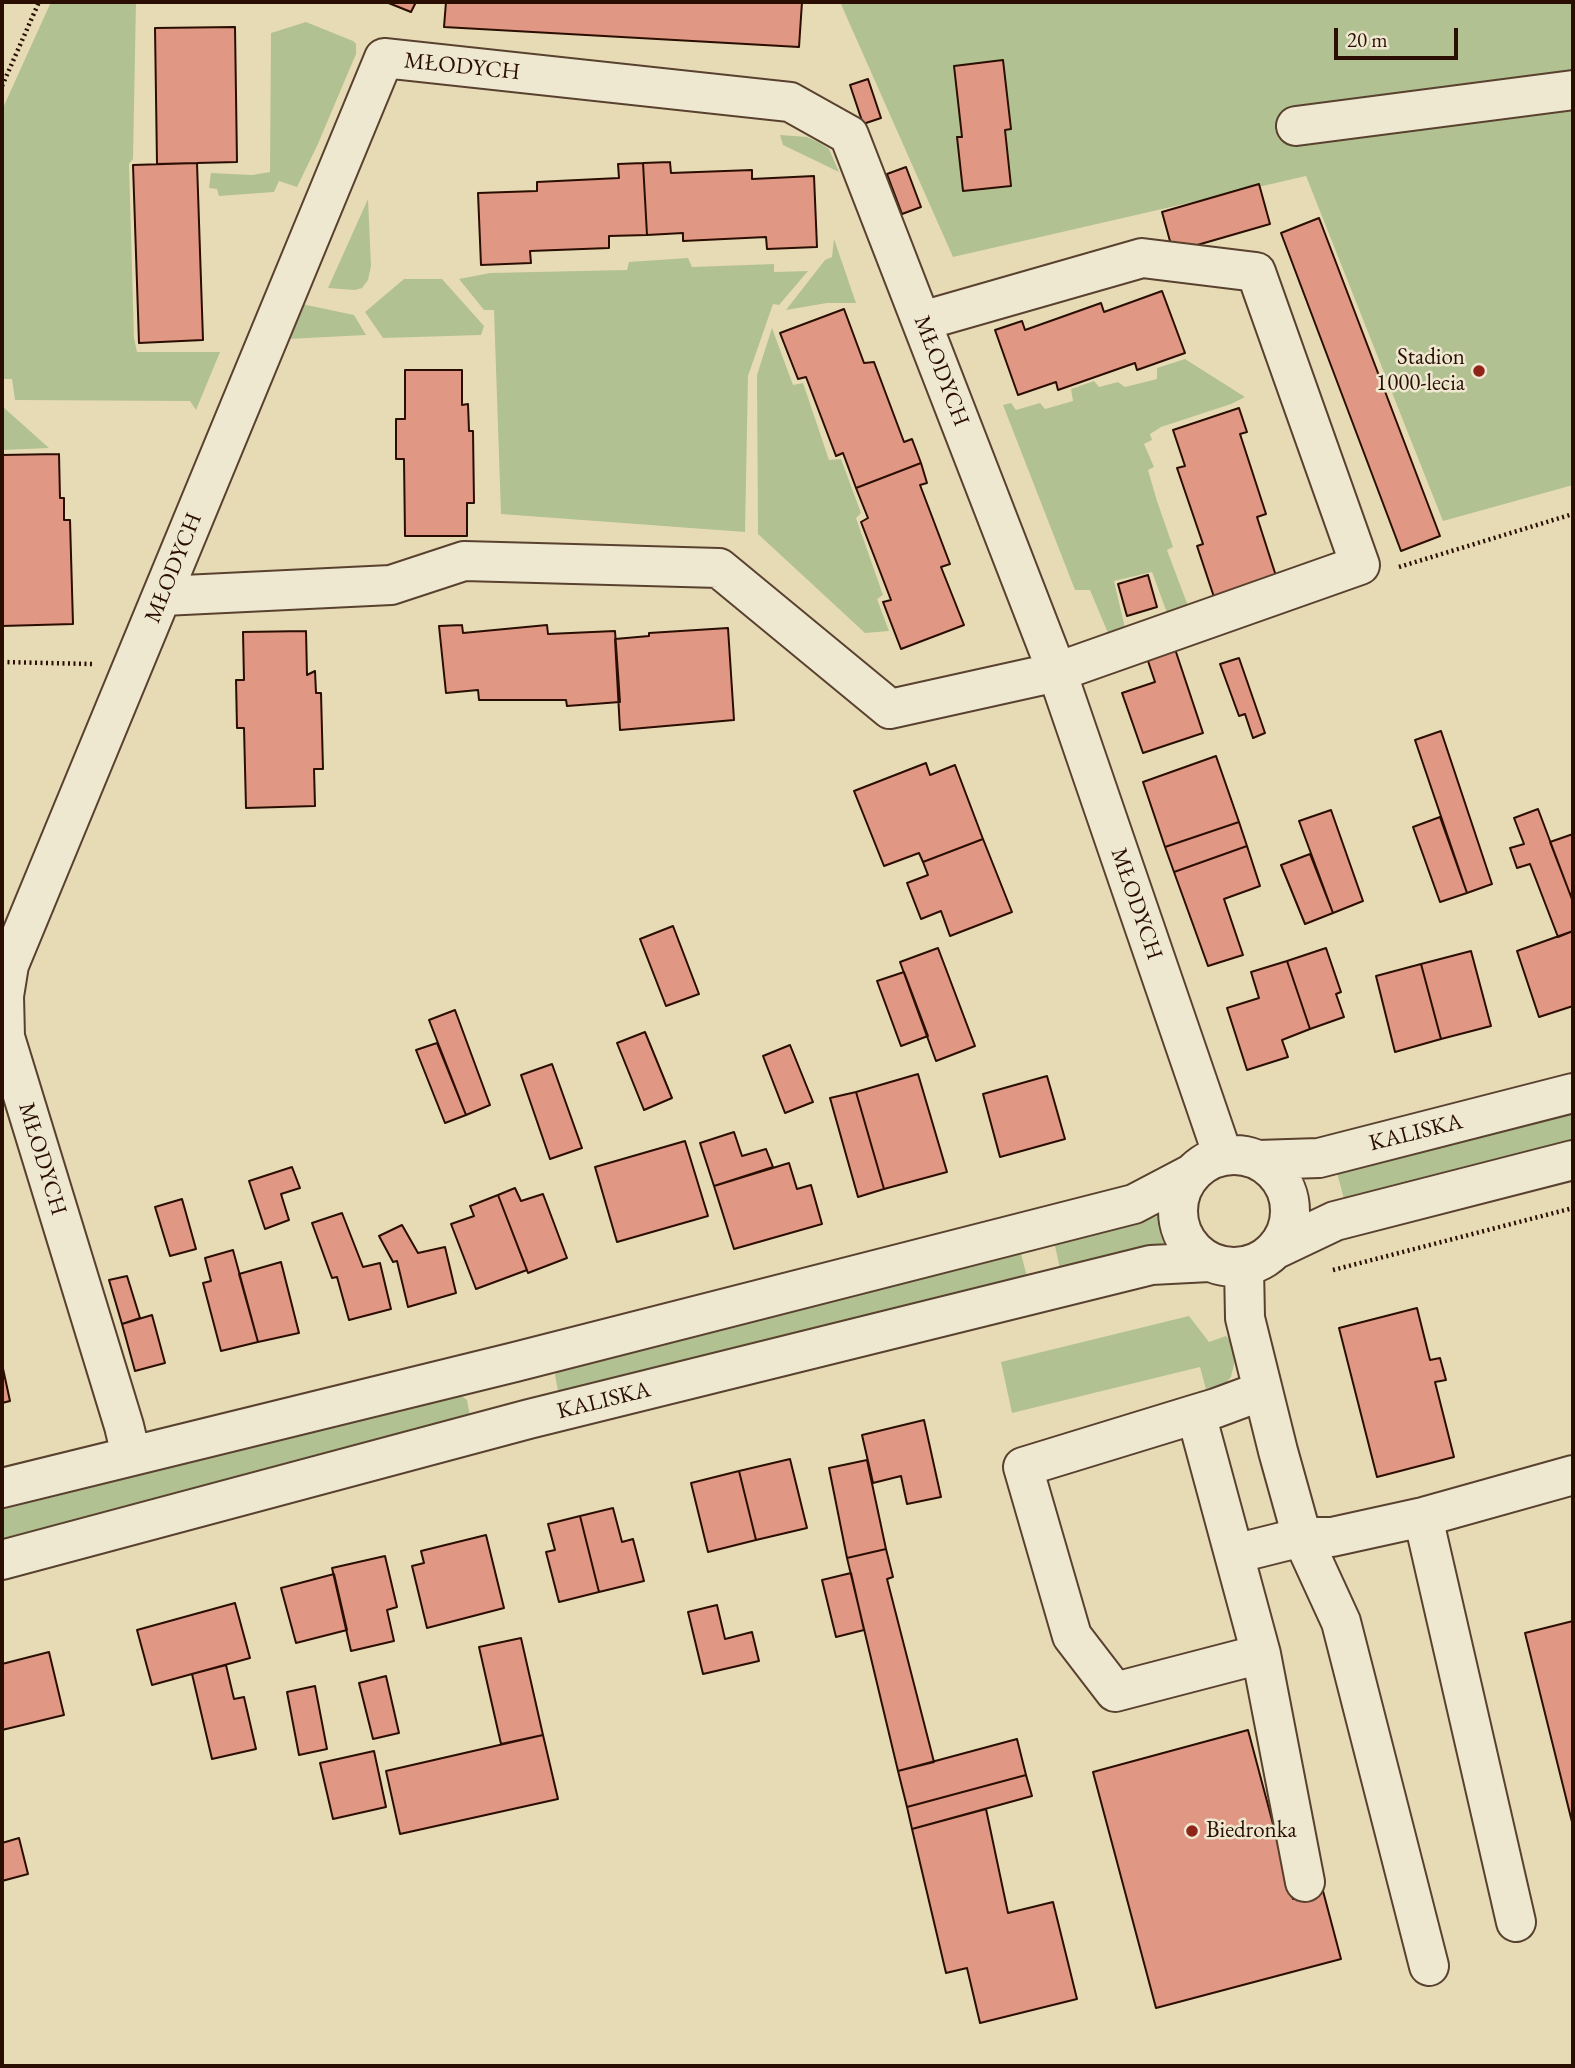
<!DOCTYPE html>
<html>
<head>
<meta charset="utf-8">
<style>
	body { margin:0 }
	#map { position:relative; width:1575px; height:2068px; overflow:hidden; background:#e7dbb6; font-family:"EB Garamond",serif }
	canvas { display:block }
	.frame { position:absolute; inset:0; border:4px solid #2a0e02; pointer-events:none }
	.scale { position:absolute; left:1334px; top:28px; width:124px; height:32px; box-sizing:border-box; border:4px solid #2a0e02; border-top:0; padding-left:9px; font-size:21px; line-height:24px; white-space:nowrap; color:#2a0e02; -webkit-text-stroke:5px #efe8d0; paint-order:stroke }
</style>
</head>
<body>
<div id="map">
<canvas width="1575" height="2068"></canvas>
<div class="frame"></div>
<div class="scale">20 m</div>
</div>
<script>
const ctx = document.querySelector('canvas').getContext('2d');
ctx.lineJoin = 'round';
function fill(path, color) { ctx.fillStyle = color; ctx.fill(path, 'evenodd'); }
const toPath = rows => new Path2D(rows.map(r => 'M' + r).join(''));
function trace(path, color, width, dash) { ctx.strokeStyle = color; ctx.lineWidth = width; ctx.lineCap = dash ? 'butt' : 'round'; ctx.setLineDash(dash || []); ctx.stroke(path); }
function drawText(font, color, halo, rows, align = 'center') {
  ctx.font = font + ' "EB Garamond",serif'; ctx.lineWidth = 5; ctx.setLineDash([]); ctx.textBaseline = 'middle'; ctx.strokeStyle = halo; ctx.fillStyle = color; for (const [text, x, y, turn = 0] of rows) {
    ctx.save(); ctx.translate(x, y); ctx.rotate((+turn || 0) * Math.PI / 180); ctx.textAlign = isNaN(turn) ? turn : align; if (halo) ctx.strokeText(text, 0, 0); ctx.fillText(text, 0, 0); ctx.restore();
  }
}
fill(toPath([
	[51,2,136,2,133,159,129,164,134,338,137,352,220,352,196,410,190,401,15,400,12,379,2,379,2,110],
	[840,2,1573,2,1573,485,1443,521,1306,176,953,257],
	[306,22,353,41,356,44,356,54,317,146,297,187,279,181,274,192,219,196,217,189,209,188,211,173,252,175,270,172,271,33],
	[780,135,807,137,818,142,829,149,839,172,783,145],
	[368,199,371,266,368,280,362,288,355,290,328,288],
	[834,239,856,303,827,303,786,310,825,260,832,257],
	[688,258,692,267,774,264,774,272,808,271,779,305,773,304,748,376,745,532,501,514,494,310,484,310,459,279,490,273,627,270,629,262],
	[404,279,442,279,484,326,481,335,383,338,365,312],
	[292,302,354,315,366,335,288,339],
	[772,328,793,385,803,383,829,460,841,459,861,513,856,518,883,595,877,599,889,631,865,633,758,534,757,375],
	[1185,359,1245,397,1231,404,1161,427,1150,434,1152,440,1144,444,1154,467,1148,470,1157,501,1173,547,1167,550,1188,606,1167,613,1152,572,1114,581,1125,628,1108,633,1090,590,1075,590,1003,405,1011,403,1016,410,1040,403,1045,409,1073,401,1071,389,1094,381,1099,387,1118,382,1125,387,1157,379,1157,368],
	[2,406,49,448,2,450],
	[1573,1109,1573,1145,1345,1203,1336,1169],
	[1159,1216,1167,1248,1061,1274,1054,1241],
	[1020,1250,1029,1284,561,1395,558,1391,555,1375,558,1370],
	[1189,1316,1209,1342,1226,1336,1233,1344,1234,1364,1231,1377,1219,1391,1207,1393,1200,1367,1012,1413,1001,1362],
	[451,1394,460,1395,467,1400,470,1416,2,1546,2,1510]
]), '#b2c191');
const building = toPath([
	[386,2,416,2,411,12,386,2],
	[446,2,802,2,799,47,444,27,446,2],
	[235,27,237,162,157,164,155,28,235,27],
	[1003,60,1011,129,1005,130,1011,186,963,191,957,137,962,137,954,66,1003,60],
	[868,79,881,118,863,124,850,85,868,79],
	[670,162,671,173,752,170,752,179,814,176,817,247,767,249,766,237,683,241,683,233,647,235,643,163,670,162],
	[197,163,203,340,139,343,133,165,197,163],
	[643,163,647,235,609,236,609,248,530,251,531,263,481,265,478,193,537,191,537,182,619,178,618,164,643,163],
	[906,167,921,207,902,214,887,174,906,167],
	[1259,184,1270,224,1173,252,1162,212,1259,184],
	[1319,218,1440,536,1401,551,1281,233,1319,218],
	[1162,291,1185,353,1137,370,1135,363,1058,390,1056,382,1018,395,995,330,1022,321,1025,330,1101,303,1104,312,1162,291],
	[844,309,864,363,874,362,904,442,912,439,921,463,856,488,843,453,836,456,806,377,798,379,780,333,844,309],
	[405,370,462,370,462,405,468,404,469,431,473,431,474,503,467,503,467,536,405,536,404,459,396,459,396,419,405,419,405,370],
	[1239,408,1247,432,1240,434,1266,514,1257,517,1276,576,1214,597,1197,546,1203,544,1177,468,1185,466,1173,430,1239,408],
	[59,454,60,498,64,498,64,520,70,520,73,624,2,626,2,455,59,454],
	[921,463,927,483,920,485,950,564,941,567,964,625,901,649,883,602,891,600,861,522,868,518,856,488,921,463],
	[1148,575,1157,607,1127,616,1118,584,1148,575],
	[462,625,463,633,547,625,548,634,615,631,620,702,567,706,566,700,479,700,478,690,446,693,439,626,462,625],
	[728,628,734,720,620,730,615,639,649,636,649,633,728,628],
	[306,631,307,675,315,671,316,693,321,693,323,769,314,769,315,806,246,808,244,728,237,728,236,680,244,680,243,632,306,631],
	[1175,649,1203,733,1143,753,1122,693,1155,682,1147,658,1175,649],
	[1239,658,1265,733,1253,738,1245,714,1239,716,1220,664,1239,658],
	[1441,731,1492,884,1467,893,1415,740,1441,731],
	[1216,756,1239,822,1165,847,1143,782,1216,756],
	[926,763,930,775,955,765,983,839,923,862,919,853,884,866,854,791,926,763],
	[1538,809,1573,902,1573,931,1558,937,1530,864,1517,868,1510,848,1524,844,1514,818,1538,809],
	[1331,810,1363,901,1333,913,1299,821,1331,810],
	[1440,817,1467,893,1440,902,1413,827,1440,817],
	[1239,822,1247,846,1174,872,1165,847,1239,822],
	[1573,834,1573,893,1570,894,1550,842,1573,834],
	[983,839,1012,912,950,936,941,911,921,919,907,883,928,875,923,862,983,839],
	[1247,846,1260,886,1224,899,1243,955,1208,966,1174,872,1247,846],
	[1310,854,1333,913,1305,924,1281,865,1310,854],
	[673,926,699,994,666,1006,640,939,673,926],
	[1573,931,1573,1006,1539,1017,1517,951,1573,931],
	[938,948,975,1046,936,1061,900,962,938,948],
	[1326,948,1341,992,1336,994,1344,1017,1310,1029,1287,961,1326,948],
	[1471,951,1491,1026,1441,1039,1421,964,1471,951],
	[1287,961,1310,1029,1282,1040,1288,1057,1247,1070,1227,1008,1259,998,1251,972,1287,961],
	[1421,964,1441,1039,1395,1052,1376,976,1421,964],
	[904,972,928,1036,901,1046,877,981,904,972],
	[455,1010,490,1105,466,1115,429,1020,455,1010],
	[645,1032,672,1098,644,1110,617,1043,645,1032],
	[437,1043,466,1115,445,1123,416,1050,437,1043],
	[790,1045,813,1102,785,1113,763,1056,790,1045],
	[552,1064,582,1148,550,1159,521,1075,552,1064],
	[918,1074,947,1172,884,1189,856,1092,918,1074],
	[1047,1076,1065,1139,1000,1157,983,1094,1047,1076],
	[856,1092,884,1189,858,1197,830,1098,856,1092],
	[734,1132,742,1156,766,1149,773,1167,714,1186,700,1143,734,1132],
	[685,1141,708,1216,617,1242,595,1167,685,1141],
	[789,1163,797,1189,811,1185,822,1224,734,1249,714,1186,789,1163],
	[292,1167,300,1188,281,1194,289,1220,265,1229,249,1181,292,1167],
	[515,1188,521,1201,543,1194,567,1258,528,1273,498,1195,515,1188],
	[498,1195,527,1270,476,1289,451,1224,474,1216,470,1206,498,1195],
	[182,1199,196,1249,170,1256,155,1207,182,1199],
	[342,1213,363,1267,380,1263,391,1309,349,1320,337,1277,332,1278,312,1223,342,1213],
	[402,1225,418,1253,445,1247,456,1293,408,1307,397,1261,393,1262,379,1236,402,1225],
	[233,1250,258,1342,221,1351,203,1283,211,1281,205,1258,233,1250],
	[281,1262,299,1333,258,1342,239,1274,281,1262],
	[127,1276,140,1318,122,1324,109,1280,127,1276],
	[1417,1308,1430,1360,1440,1358,1446,1380,1435,1382,1454,1457,1377,1477,1339,1328,1417,1308],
	[152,1315,165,1363,135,1371,122,1324,152,1315],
	[2,1364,10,1401,2,1403,2,1364],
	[924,1420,941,1497,907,1504,901,1476,873,1483,862,1435,924,1420],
	[790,1459,807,1528,756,1540,739,1471,790,1459],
	[867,1460,886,1549,847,1558,829,1468,867,1460],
	[739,1471,756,1540,708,1552,691,1483,739,1471],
	[613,1508,622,1542,633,1539,644,1581,599,1592,580,1516,613,1508],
	[580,1516,599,1592,559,1602,546,1552,555,1550,548,1524,580,1516],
	[486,1535,504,1608,427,1628,412,1566,424,1563,421,1551,486,1535],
	[886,1549,893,1577,887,1579,934,1762,898,1771,847,1558,886,1549],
	[385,1556,397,1607,387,1610,394,1641,351,1651,332,1568,385,1556],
	[851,1573,864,1630,836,1637,822,1580,851,1573],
	[334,1574,347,1630,296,1643,281,1588,334,1574],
	[235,1603,250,1658,152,1685,137,1630,235,1603],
	[717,1605,725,1639,752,1632,759,1661,703,1674,688,1612,717,1605],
	[1573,1621,1573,1826,1525,1633,1573,1621],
	[521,1638,543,1735,501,1744,479,1647,521,1638],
	[49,1652,64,1715,2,1730,2,1664,49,1652],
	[226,1665,234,1699,244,1697,256,1749,212,1759,192,1674,226,1665],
	[386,1676,399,1733,373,1739,359,1683,386,1676],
	[315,1686,327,1749,299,1755,287,1692,315,1686],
	[1248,1730,1293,1899,1323,1891,1341,1959,1156,2008,1093,1772,1248,1730],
	[543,1735,558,1799,400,1834,386,1771,543,1735],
	[1017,1739,1026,1775,907,1807,898,1771,1017,1739],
	[374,1751,386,1807,333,1819,320,1763,374,1751],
	[1026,1775,1032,1796,912,1829,907,1807,1026,1775],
	[986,1809,1008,1913,1053,1902,1077,1999,980,2023,967,1968,946,1973,912,1829,986,1809],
	[19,1838,28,1874,2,1881,2,1843,19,1838]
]);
fill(building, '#e09783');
trace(building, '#2a0e02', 2);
const minor = toPath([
	[1296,126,1573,90],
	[163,596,391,585,464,561,719,568,890,709,1057,672,1360,565,1256,272,1142,258,922,321],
	'1178 1211a56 56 0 1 1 112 0a56 56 0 1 1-112 0Z',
	[1258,1160,1319,1158,1573,1093],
	[1274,1250,1335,1221,1573,1160],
	[1244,1267,1245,1318,1278,1451,1302,1537,1332,1537,1423,1517,1573,1475],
	[1196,1414,1261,1654,1115,1692,1072,1636,1023,1467,1196,1414,1216,1408,1262,1391],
	[131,1455,124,1426,5,1037,4,996,9,965,384,58,790,102,849,135,1057,672,1223,1156],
	[2,1488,515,1362,1134,1204,1193,1173],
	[1423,1517,1516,1922],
	[1234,1554,1302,1537,1341,1622,1429,1966],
	[2,1560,529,1419,1151,1265,1209,1262],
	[1261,1654,1305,1882]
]);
trace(minor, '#59412f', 42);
trace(toPath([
	[2,86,39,2],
	[1399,567,1573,514],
	[2,662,92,664],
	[1333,1270,1573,1208]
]), '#2a0e02', 4.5, [2, 3.5]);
trace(minor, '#efe8d0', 38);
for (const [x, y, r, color] of [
	[1479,371,7,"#8f2418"],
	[1192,1831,7,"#8f2418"]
]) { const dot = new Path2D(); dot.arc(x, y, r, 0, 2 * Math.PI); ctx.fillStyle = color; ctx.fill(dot); trace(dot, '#efe8d0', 2.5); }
drawText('23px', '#2a0e02', '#efe8d0', [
	["MŁODYCH",462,67,6],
	["MŁODYCH",941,371,69],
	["MŁODYCH",174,568,-68],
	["MŁODYCH",1136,904,71],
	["KALISKA",1416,1133,-14],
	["MŁODYCH",42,1159,73],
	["KALISKA",604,1401,-14]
]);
drawText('23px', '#2a0e02', '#efe8d0', [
	["Stadion",1465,358],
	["1000-lecia",1465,384],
	["Biedronka",1206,1831,"left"]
], 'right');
</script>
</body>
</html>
